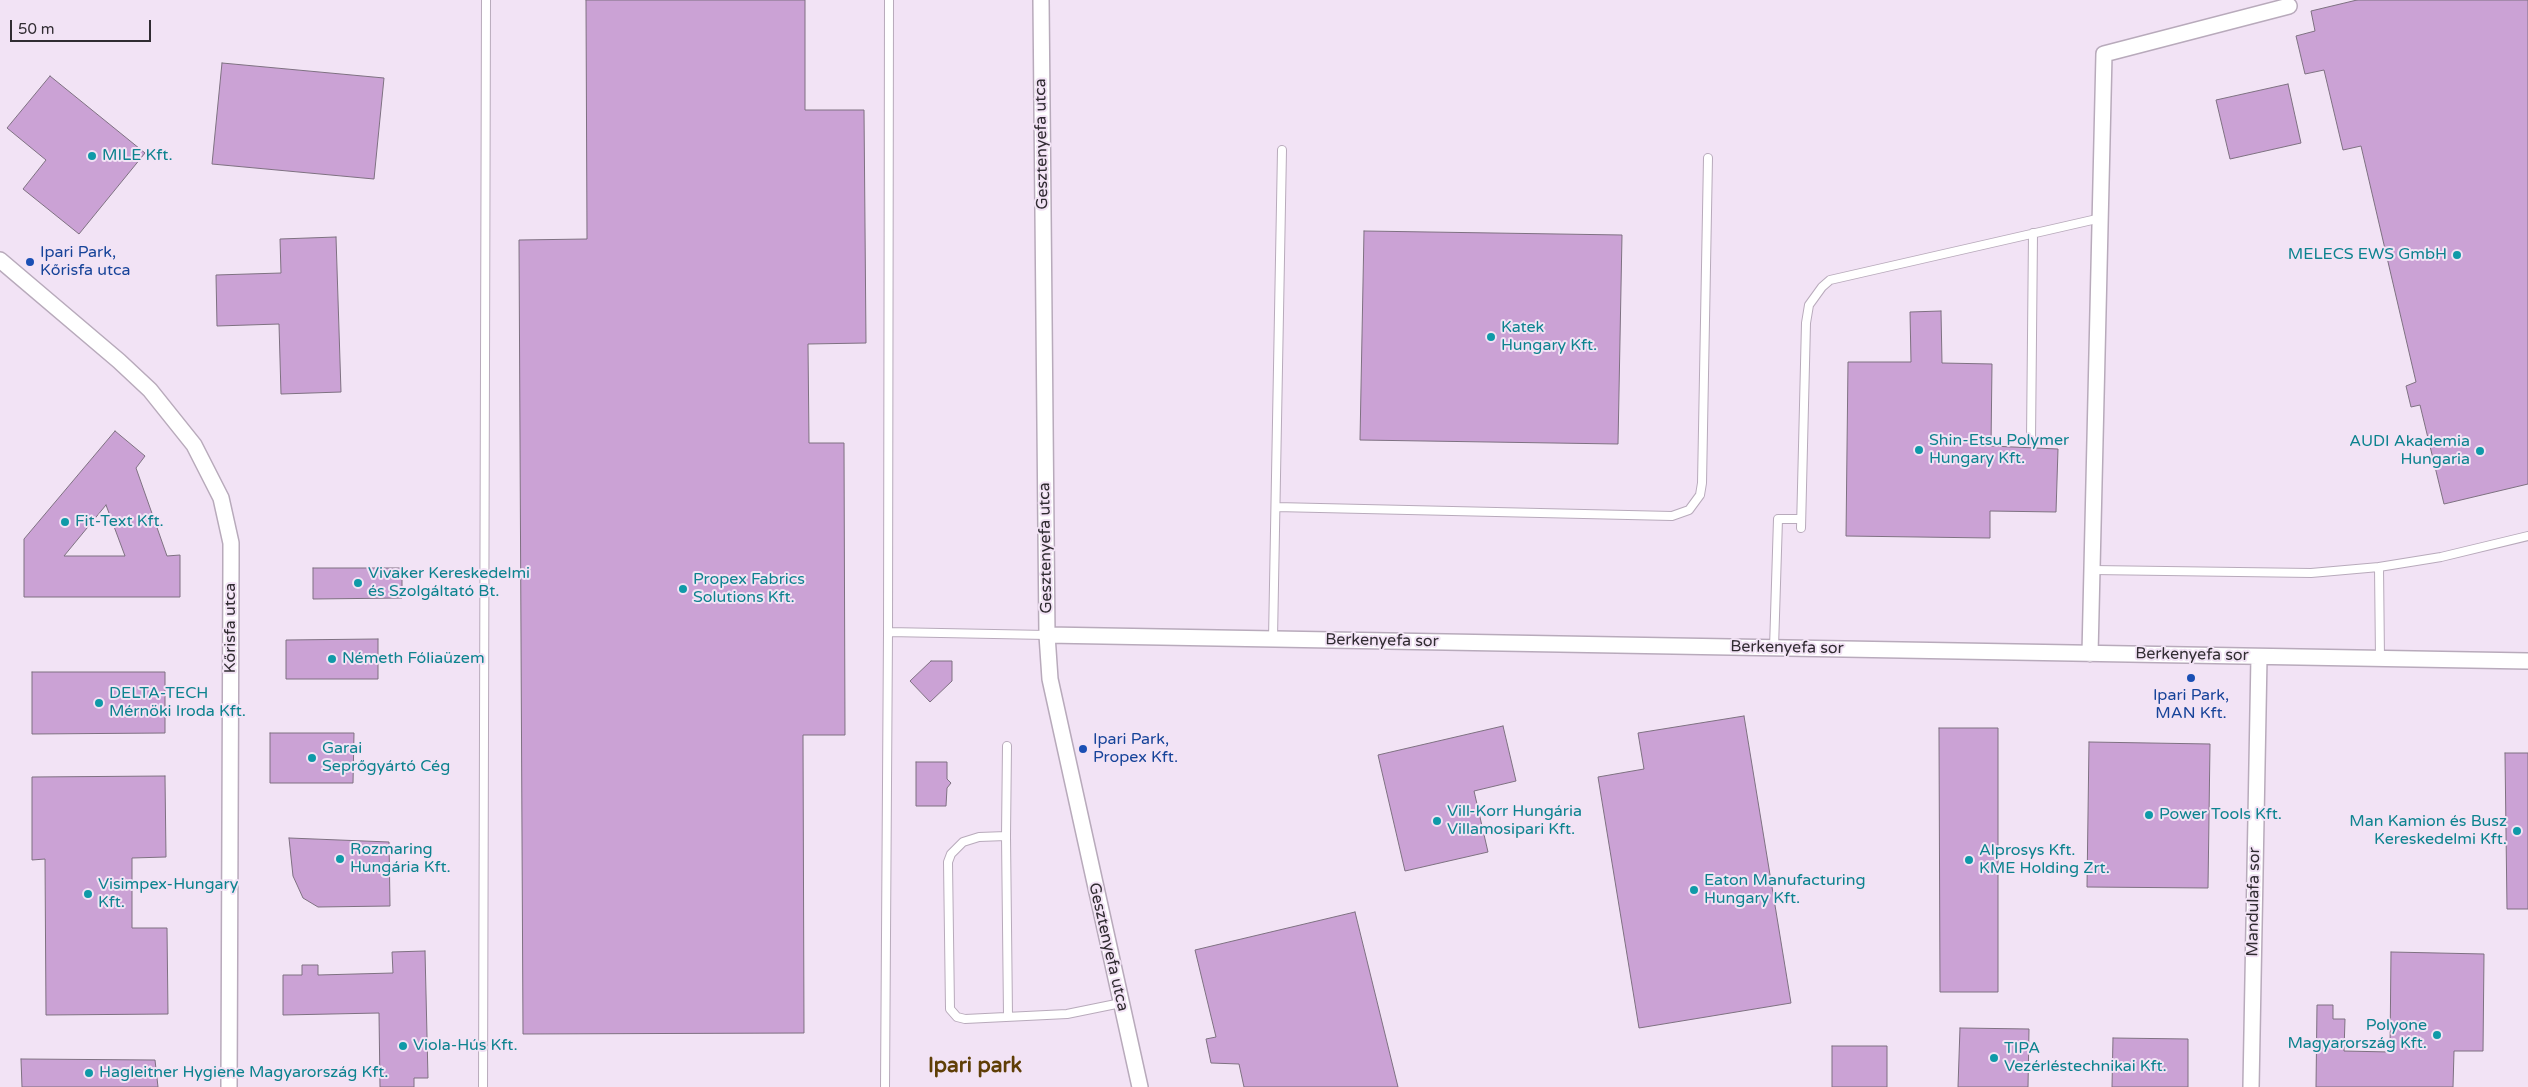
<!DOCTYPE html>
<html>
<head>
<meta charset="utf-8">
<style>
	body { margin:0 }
	#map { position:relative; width:2528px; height:1087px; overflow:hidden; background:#f2e3f5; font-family:"Varela Round",sans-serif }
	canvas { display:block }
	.scale { position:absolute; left:10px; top:20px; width:141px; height:22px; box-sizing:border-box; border:2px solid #312c32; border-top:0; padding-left:6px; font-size:15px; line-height:18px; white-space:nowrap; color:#312c32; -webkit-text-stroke:4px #f2e3f5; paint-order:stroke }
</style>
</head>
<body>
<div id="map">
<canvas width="2528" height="1087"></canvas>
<div class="scale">50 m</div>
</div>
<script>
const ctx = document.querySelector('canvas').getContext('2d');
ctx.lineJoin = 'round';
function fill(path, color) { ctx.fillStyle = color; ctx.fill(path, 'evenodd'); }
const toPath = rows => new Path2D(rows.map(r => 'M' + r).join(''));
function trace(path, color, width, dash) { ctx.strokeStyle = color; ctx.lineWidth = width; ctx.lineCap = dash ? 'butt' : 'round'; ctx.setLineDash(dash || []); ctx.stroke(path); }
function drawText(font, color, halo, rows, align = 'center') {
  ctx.font = font + ' "Varela Round",sans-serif'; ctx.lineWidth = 4; ctx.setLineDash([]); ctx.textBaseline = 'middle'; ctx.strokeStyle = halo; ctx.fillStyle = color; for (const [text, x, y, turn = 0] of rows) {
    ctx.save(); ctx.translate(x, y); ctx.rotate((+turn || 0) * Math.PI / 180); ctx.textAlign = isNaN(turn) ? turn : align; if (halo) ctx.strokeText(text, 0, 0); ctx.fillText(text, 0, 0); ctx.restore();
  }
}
const building = toPath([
	[586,0,805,0,805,110,864,110,866,343,808,344,809,443,844,443,845,735,803,735,804,1033,523,1034,519,240,587,239,586,0],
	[2357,0,2528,0,2528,484,2444,504,2420,405,2411,407,2406,386,2416,382,2361,146,2343,150,2324,70,2305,74,2296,36,2315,31,2311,11,2357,0],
	[222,63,384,78,374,179,212,164,222,63],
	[50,76,145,153,79,234,23,189,46,160,7,128,50,76],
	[2288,84,2301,143,2230,159,2216,100,2288,84],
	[1364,231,1622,235,1618,444,1360,440,1364,231],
	[336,237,341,392,281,394,279,324,217,326,216,275,281,273,280,239,336,237],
	[1941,311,1942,363,1992,364,1991,446,2058,449,2056,512,1990,511,1990,538,1846,536,1848,362,1911,362,1910,312,1941,311],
	[115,431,145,456,136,468,167,556,180,555,180,597,24,597,24,539,115,431],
	[106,505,125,556,64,556,106,505],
	[313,568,402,568,402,598,313,599,313,568],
	[378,639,378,679,286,679,286,640,378,639],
	[931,661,952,661,952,681,930,702,910,681,931,661],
	[32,672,165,672,165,733,32,734,32,672],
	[1744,716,1791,1003,1639,1028,1598,777,1644,769,1638,733,1744,716],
	[1503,726,1516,781,1474,791,1488,852,1405,871,1378,755,1503,726],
	[1939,728,1998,728,1998,992,1940,992,1939,728],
	[270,733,354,733,353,783,270,783,270,733],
	[2089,742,2210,744,2208,888,2087,887,2089,742],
	[2505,753,2528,753,2528,909,2507,909,2505,753],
	[916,762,947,762,947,779,951,783,947,788,946,806,916,806,916,762],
	[165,776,166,857,132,858,132,928,167,928,168,1014,46,1015,45,859,32,860,32,777,165,776],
	[289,838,389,842,390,906,318,907,303,898,293,876,289,838],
	[1355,912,1398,1087,1244,1087,1239,1064,1211,1063,1206,1039,1216,1037,1195,950,1355,912],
	[425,951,428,1078,414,1078,414,1087,380,1087,379,1013,283,1015,283,975,302,975,302,965,318,965,318,975,393,973,392,952,425,951],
	[2391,952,2484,954,2483,1051,2454,1051,2453,1087,2316,1087,2317,1005,2333,1005,2333,1019,2345,1019,2344,1051,2390,1052,2391,952],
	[1960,1028,2029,1029,2028,1087,1958,1087,1960,1028],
	[2113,1038,2188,1039,2188,1087,2112,1087,2113,1038],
	[1832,1046,1887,1046,1887,1087,1832,1087,1832,1046],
	[21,1059,155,1060,158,1087,22,1087,21,1059]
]);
fill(building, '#cba2d5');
trace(building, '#7e7181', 1);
const lane = toPath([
	[2031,440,2033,233],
	[1276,507,1672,516,1689,510,1700,495,1702,483,1708,158],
	[1801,528,1806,323,1809,305,1822,287,1830,280,2101,218],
	[2093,570,2311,573,2379,567],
	[888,632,889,0],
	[1273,639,1282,150],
	[1774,648,1778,519,1801,519],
	[2380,659,2379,567,2441,557,2528,536],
	[1006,836,1007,746],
	[1008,1016,1006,836,979,837,963,842,951,854,948,862,950,1009,957,1017,965,1019,1067,1014,1121,1003],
	[483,1087,486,0],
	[885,1087,888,632,1047,635]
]);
const street = toPath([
	[1041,0,1047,635,1050,679,1140,1087],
	[0,260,119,361,150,390,194,445,221,498,231,543,231,563,229,1087],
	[1047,635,2528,661],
	[2090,654,2104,54,2289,6],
	[2251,1087,2259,657]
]);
trace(lane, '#b8aabb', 10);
trace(street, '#b8aabb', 18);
trace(lane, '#fff', 8);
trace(street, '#fff', 15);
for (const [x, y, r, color] of [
	[92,156,5,"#0f9aa8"],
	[2457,255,5,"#0f9aa8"],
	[30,262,5,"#1a4fb4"],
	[1491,337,5,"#0f9aa8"],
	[1919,450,5,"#0f9aa8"],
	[2480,451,5,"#0f9aa8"],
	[65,522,5,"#0f9aa8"],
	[358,583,5,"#0f9aa8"],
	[683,589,5,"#0f9aa8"],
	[332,659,5,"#0f9aa8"],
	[2191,678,5,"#1a4fb4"],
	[99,703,5,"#0f9aa8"],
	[1083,749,5,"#1a4fb4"],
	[312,758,5,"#0f9aa8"],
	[2149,815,5,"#0f9aa8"],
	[1437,821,5,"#0f9aa8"],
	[2517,831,5,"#0f9aa8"],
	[340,859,5,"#0f9aa8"],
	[1969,860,5,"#0f9aa8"],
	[1694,890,5,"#0f9aa8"],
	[88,894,5,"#0f9aa8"],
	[2437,1035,5,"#0f9aa8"],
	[403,1046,5,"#0f9aa8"],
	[1994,1058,5,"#0f9aa8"],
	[89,1073,5,"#0f9aa8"]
]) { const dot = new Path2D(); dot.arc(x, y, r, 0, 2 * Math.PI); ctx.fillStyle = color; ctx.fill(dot); trace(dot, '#f2e3f5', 2); }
drawText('16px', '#312c32', '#f2e3f5', [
	["Gesztenyefa utca",1042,144,-91],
	["Gesztenyefa utca",1046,548,-91],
	["Kőrisfa utca",231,628,-90],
	["Berkenyefa sor",1382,641,1],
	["Berkenyefa sor",1787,648,1],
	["Berkenyefa sor",2192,655,1],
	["Mandulafa sor",2254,902,-89],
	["Gesztenyefa utca",1108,947,77]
]);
drawText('16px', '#0d838f', '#f2e3f5', [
	["MILE Kft.",102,156],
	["MELECS EWS GmbH",2447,255,"right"],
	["Katek",1501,328],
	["Hungary Kft.",1501,346],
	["Shin-Etsu Polymer",1929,441],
	["Hungary Kft.",1929,459],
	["AUDI Akademia",2470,442,"right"],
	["Hungaria",2470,460,"right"],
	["Fit-Text Kft.",75,522],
	["Vivaker Kereskedelmi",368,574],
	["és Szolgáltató Bt.",368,592],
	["Propex Fabrics",693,580],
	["Solutions Kft.",693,598],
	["Németh Fóliaüzem",342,659],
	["DELTA-TECH",109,694],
	["Mérnöki Iroda Kft.",109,712],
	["Garai",322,749],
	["Seprőgyártó Cég",322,767],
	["Vill-Korr Hungária",1447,812],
	["Villamosipari Kft.",1447,830],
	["Power Tools Kft.",2159,815],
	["Man Kamion és Busz",2507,822,"right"],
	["Kereskedelmi Kft.",2507,840,"right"],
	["Rozmaring",350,850],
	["Hungária Kft.",350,868],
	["Alprosys Kft.",1979,851],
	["KME Holding Zrt.",1979,869],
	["Eaton Manufacturing",1704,881],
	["Hungary Kft.",1704,899],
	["Visimpex-Hungary",98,885],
	["Kft.",98,903],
	["Polyone",2427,1026,"right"],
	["Magyarország Kft.",2427,1044,"right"],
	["Viola-Hús Kft.",413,1046],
	["TIPA",2004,1049],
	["Vezérléstechnikai Kft.",2004,1067],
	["Hagleitner Hygiene Magyarország Kft.",99,1073]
], 'left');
drawText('16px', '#164399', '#f2e3f5', [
	["Ipari Park,",40,253],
	["Kőrisfa utca",40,271],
	["Ipari Park,",2191,696,"center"],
	["MAN Kft.",2191,714,"center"],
	["Ipari Park,",1093,740],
	["Propex Kft.",1093,758]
], 'left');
drawText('bold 21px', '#5f3e06', '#f2e3f5', [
	["Ipari park",975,1066]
]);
</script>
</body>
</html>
